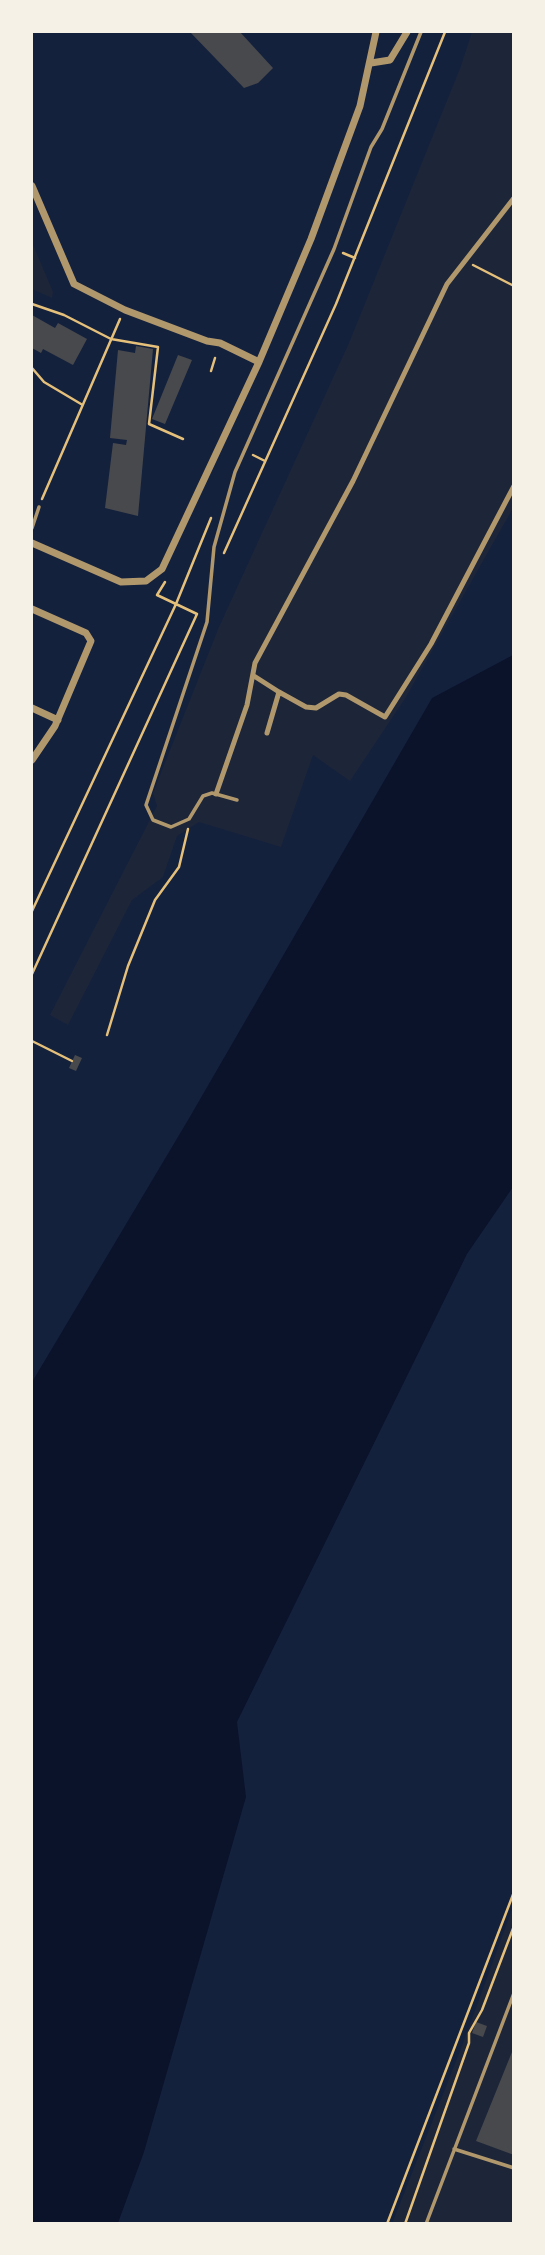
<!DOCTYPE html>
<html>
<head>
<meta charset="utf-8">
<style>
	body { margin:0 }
	#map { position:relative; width:545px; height:2255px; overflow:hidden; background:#14213d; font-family:"Roboto Condensed",sans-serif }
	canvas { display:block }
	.frame { position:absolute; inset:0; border:33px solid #f6f1e7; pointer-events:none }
</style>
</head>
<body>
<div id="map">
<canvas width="545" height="2255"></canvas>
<div class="frame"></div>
</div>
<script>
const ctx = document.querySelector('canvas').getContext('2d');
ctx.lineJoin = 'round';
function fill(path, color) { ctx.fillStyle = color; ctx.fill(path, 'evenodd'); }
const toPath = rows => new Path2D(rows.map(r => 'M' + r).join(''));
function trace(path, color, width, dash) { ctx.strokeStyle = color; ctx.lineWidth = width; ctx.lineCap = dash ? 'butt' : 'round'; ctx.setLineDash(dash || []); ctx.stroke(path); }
fill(toPath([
	[472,32,513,32,513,508,406,697,350,781,313,755,281,847,199,822,177,836,163,877,132,900,68,1025,50,1015,157,806,153,793,219,627,349,343,461,66],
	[32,242,53,292,52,298,32,289],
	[513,1907,513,2223,392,2224,462,2046]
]), '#1d2539');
fill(toPath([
	[513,655,513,1187,467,1254,237,1722,246,1797,144,2152,118,2223,32,2223,32,1382,188,1120,432,698]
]), '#0b132b');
fill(toPath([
	[190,32,240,32,273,68,258,83,244,88],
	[32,315,55,328,58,323,87,339,73,365,43,349,41,353,32,348],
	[136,346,153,349,138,516,105,508,113,443,126,445,127,440,110,438,118,350,135,353],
	[178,355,192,360,165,424,152,419],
	[75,1055,82,1058,76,1071,69,1068],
	[476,2022,487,2026,483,2037,472,2033],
	[514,2047,514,2155,476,2141]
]), '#48494c');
trace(toPath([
	[343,253,355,258],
	[473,265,514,286],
	[32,304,64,315,111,339,158,347,149,424,183,439],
	[32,368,44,382,81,404],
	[211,371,215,358],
	[253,455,265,461],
	[42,499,120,319],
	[224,553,336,304,445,32],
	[32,911,176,604,211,518],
	[32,974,197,614,157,595,165,582],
	[107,1035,128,966,155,900,179,867,188,829],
	[32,1041,72,1061],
	[387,2224,514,1892],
	[405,2224,469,2043,469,2033,482,2010,514,1926]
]), '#e5c07b', 2.5);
trace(toPath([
	[32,528,39,507],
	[237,800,212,793,203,796,189,819,171,827,153,820,146,805,207,622,214,547,235,472,334,249,371,147,382,129,421,32],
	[454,2149,514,2168],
	[426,2224,514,1993]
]), '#b1986c', 3.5);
trace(toPath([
	[254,676,279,692],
	[267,733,279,692,306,707,316,708,339,694,346,695,385,717,431,644,514,486],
	[216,794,247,705,255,663,353,481,447,284,514,198]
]), '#b1986c', 5);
trace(toPath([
	[371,63,390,60,407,32],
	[32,186,74,284,125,310,207,341,220,343,259,362],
	[32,543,121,582,146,581,162,569,259,362,311,239,360,106,376,32],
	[32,609,86,633,91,641,55,726,32,760],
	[32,708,58,720]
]), '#b1986c', 7);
</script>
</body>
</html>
